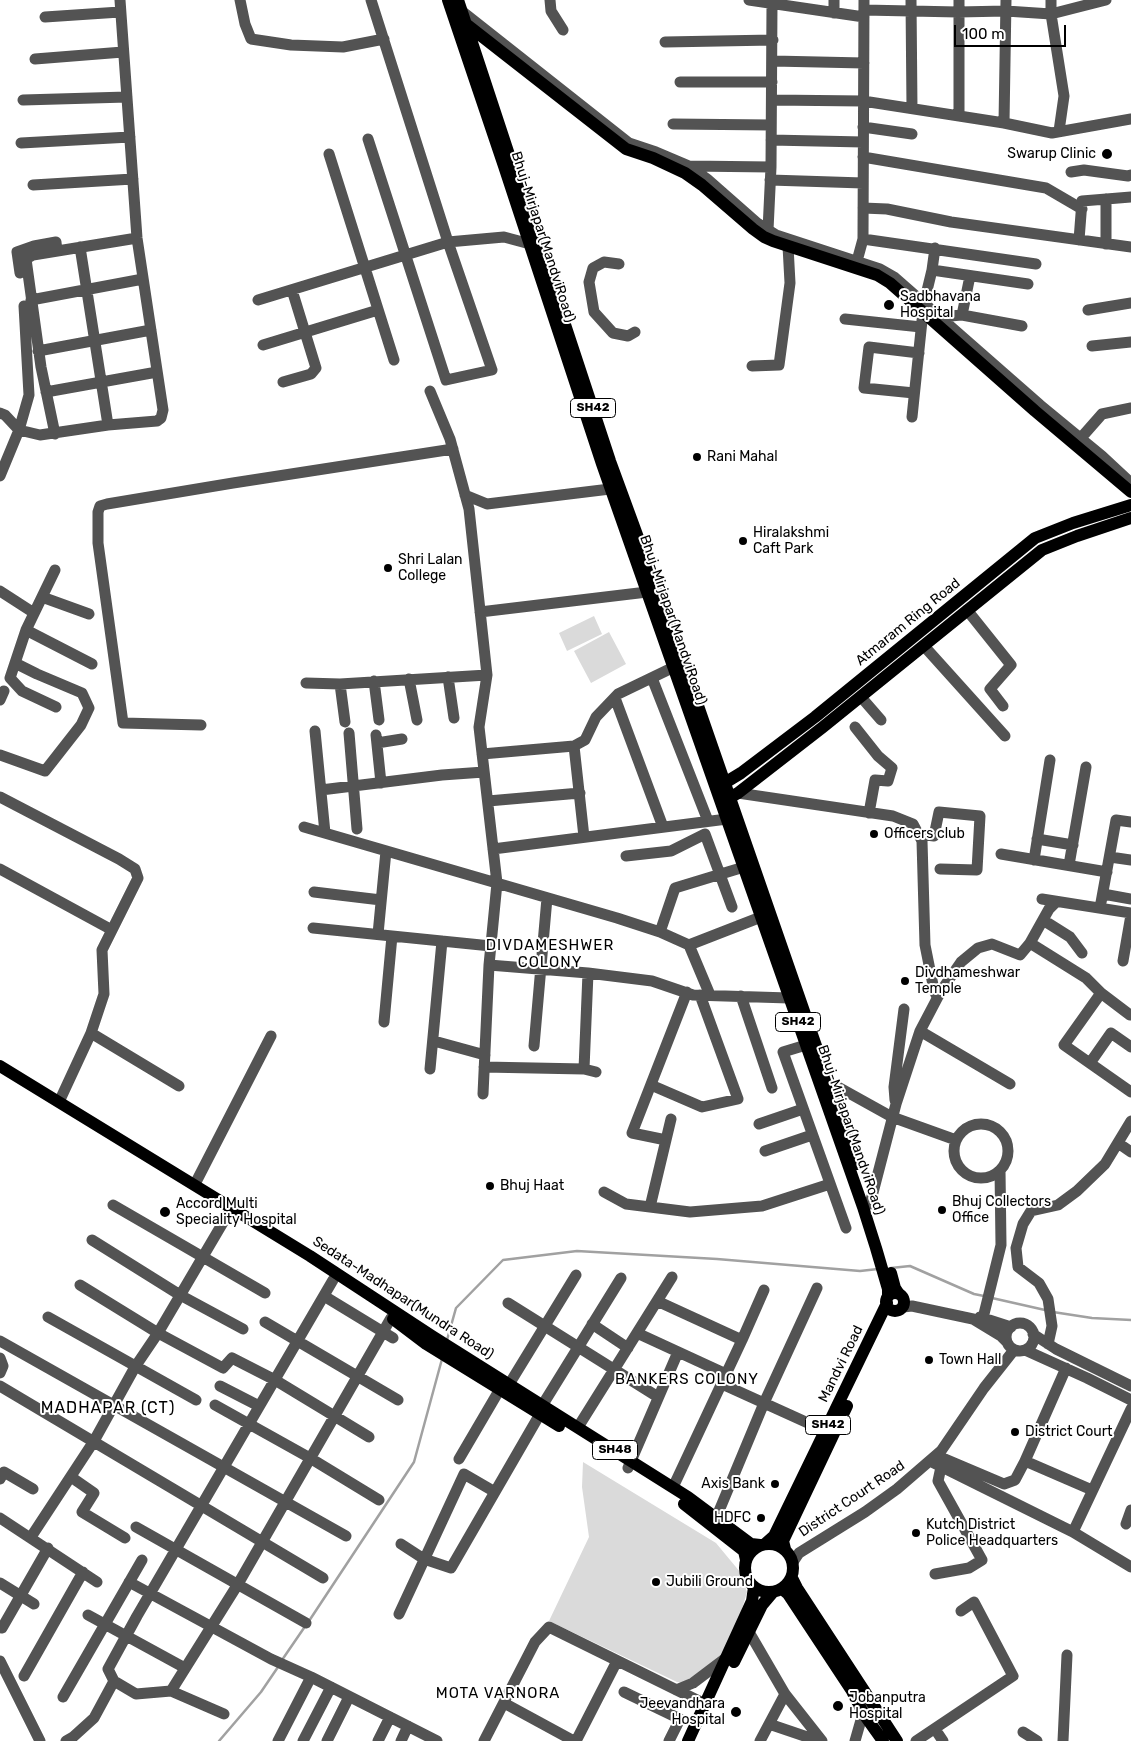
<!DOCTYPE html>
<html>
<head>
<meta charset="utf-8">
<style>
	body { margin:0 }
	#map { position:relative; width:1131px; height:1741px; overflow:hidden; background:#fff; font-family:Rubik,sans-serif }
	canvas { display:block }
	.scale { position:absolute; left:954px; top:25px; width:112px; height:22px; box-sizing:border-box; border:2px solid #000; border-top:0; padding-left:6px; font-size:15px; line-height:18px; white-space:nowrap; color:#000; -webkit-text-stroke:4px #fff; paint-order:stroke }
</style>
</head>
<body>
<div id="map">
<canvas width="1131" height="1741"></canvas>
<div class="scale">100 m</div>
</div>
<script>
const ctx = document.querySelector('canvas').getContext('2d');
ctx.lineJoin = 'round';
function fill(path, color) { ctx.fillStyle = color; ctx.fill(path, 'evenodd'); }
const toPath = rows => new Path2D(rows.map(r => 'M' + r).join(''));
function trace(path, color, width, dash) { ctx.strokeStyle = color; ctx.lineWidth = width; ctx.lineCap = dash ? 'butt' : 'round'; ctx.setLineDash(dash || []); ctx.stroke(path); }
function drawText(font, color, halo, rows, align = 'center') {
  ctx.font = font + ' Rubik,sans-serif'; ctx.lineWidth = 4; ctx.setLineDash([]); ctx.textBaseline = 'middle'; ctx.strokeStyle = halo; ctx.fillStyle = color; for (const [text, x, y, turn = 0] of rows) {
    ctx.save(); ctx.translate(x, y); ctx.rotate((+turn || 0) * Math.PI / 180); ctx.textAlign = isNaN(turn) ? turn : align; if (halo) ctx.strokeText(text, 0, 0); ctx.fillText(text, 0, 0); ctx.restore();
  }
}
fill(toPath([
	[594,616,602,634,567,651,559,633],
	[609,632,626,664,591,683,574,651],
	[583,1462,716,1543,740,1572,747,1592,737,1626,717,1662,689,1684,677,1682,549,1621,589,1537,582,1487]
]), '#dadada');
trace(toPath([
	[891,1268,910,1266,974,1294,984,1296],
	[992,1298,1045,1310],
	[1053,1312,1092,1318,1131,1320],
	[447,1340,456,1308,503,1260,577,1251,717,1259,860,1271,878,1269],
	[309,1621,414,1462,442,1359],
	[282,1660,306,1625],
	[219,1741,261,1692,278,1667]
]), '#a1a1a1', 2.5);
trace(toPath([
	[240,0,245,24,251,39,291,45,343,47,384,39],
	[550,0,551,11,563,30],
	[749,0,864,17],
	[911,0,912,108],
	[1051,0,1051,14,1064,96,1059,131],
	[864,10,958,12,1006,11,1051,14,1106,0],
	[463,12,629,143,656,152,689,166,707,179,757,223,768,230,776,235,880,269,894,277,1040,405,1102,456,1131,483],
	[834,13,834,0],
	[45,17,120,12],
	[665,42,773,40],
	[35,59,123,52],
	[773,61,864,63],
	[680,82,772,82],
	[23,100,127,97],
	[772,100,863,101,1004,123,1052,133,1131,119],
	[959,115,959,0],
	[1004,123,1006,0],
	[673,124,771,125],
	[863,127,912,134],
	[368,139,446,380,492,370,448,242,371,0],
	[771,140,863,142],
	[21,143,130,137],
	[329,154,394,360],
	[863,157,1046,188,1082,209],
	[689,166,771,167],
	[1071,172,1084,170,1128,176,1131,175],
	[770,180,863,183],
	[33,185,133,179],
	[863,208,887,209,951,222,1131,247],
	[768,230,771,167,772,4],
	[863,239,1036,264],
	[1079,240,1082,201,1131,197],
	[1106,244,1106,199],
	[80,247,108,425],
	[857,261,863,239,864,0],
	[619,264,604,262,593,268,589,282,594,312,613,333,628,336,635,332],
	[932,270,1028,284],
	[20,273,17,252,34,246,56,242,57,251],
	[31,300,143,279],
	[258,300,448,242,504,237,530,244],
	[924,303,932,270,935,248],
	[1088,310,1131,303],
	[962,315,970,276],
	[943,318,950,316,962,315,1022,326],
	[845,319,921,327],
	[263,345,378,310],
	[1092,346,1131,342],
	[38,351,151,330],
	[752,366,779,365,790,283,788,246],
	[283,382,311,374,316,368,292,290],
	[430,391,450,439,469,509,487,675,479,727,497,883,489,965,483,1094],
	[46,392,157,372],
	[914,393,864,388,869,347,919,353],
	[0,413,5,415,19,430,40,435,108,425,157,421,161,418,163,410,137,238,120,0],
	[912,417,923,311],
	[55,434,41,367,26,259,33,255,137,238],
	[1080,439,1102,414,1131,408],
	[0,476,19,430,29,395,24,306],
	[465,495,487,504,610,489],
	[55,570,26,630,10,678,22,691,56,707],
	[0,591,34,613],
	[42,597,89,614],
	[967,610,1011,665,990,689,1003,706],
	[480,612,647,592],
	[26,630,92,664],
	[924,646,1005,736],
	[448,677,454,718],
	[652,678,708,821],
	[409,679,417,720],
	[374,681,379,720],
	[306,683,340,684,487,675],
	[340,684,345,722],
	[861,697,881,720],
	[615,698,663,827],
	[0,700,4,691],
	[201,725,123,723,98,543,98,512,100,506,107,504,233,483,453,449],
	[855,727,878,756,892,768,888,781,875,780,869,813],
	[315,731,325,833],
	[349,733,357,829],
	[376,735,381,783],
	[377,743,402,739],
	[574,746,584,837],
	[482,754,574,746,585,740,596,717,618,694,674,667],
	[0,755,45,771,81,725,89,708,82,693,37,674,15,663],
	[321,790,442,775,484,772],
	[738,793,893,816,913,824,922,841,925,945,934,990,937,997],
	[0,797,119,859,135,869,138,878,102,950,104,994,91,1033,59,1102],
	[488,801,580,793],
	[304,827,617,918,660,932,689,945,761,917],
	[918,834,934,836,939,812,980,816,977,870,940,869],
	[1037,839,1073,845],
	[493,849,727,819],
	[1001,854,1107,872],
	[626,856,671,851,705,834,732,907],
	[1110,857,1131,860],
	[1034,860,1050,760],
	[1069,865,1086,767],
	[0,869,112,930],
	[314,892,381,900],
	[1103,894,1131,899],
	[1042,899,1131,913],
	[1100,908,1116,820,1131,822],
	[1043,920,1070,937,1082,953],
	[313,928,491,946],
	[660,932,675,888,744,867],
	[378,934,386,851],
	[1030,943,1086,978,1101,993,1130,1015],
	[689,945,710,995],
	[1123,961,1131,915],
	[489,965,588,973,652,981,693,995,789,998],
	[1101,993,1064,1045,1131,1092],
	[741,996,772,1088],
	[384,1022,392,936],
	[920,1031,1010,1084],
	[91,1033,179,1086],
	[434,1041,485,1055],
	[806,1045,783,1052,846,1228],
	[534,1046,547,898],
	[1090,1063,1111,1033,1131,1047],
	[484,1067,584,1069,596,1072],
	[430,1069,442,941],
	[584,1069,588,973],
	[829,1082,892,1117,956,1140],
	[651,1085,702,1107,738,1099,700,995],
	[895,1100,894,1087,904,1009],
	[759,1124,803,1109],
	'954 1151a27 27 0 1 1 54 0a27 27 0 1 1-54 0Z',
	[666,1140,632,1133,687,992],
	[1118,1143,1131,1152],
	[765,1151,812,1135],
	[195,1184,271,1036],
	[604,1192,626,1204,690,1212,762,1206,830,1184],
	[870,1204,896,1104,920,1031,941,991,961,962,978,948,992,944,1020,955,1030,943,1049,909,1056,902],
	[113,1205,265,1293],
	[650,1207,671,1119],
	[92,1240,180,1295,243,1329],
	[80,1285,158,1333,223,1368,232,1358,275,1380,369,1437],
	[324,1296,393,1338],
	[657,1301,742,1340],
	[508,1303,658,1397],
	[903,1307,912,1306,973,1319,1001,1336,1006,1341],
	[48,1317,196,1400],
	[980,1317,1011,1327],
	[983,1318,1001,1245,1000,1170],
	[265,1322,398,1400],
	'1006 1337a14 14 0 1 1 28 0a14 14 0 1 1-28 0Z',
	[592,1324,628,1348],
	[637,1333,726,1374],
	[1033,1334,1056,1349,1131,1386],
	[0,1341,346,1536],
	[1048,1344,1052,1326,1048,1299,1039,1283,1018,1267,1016,1248,1023,1224,1031,1211,1058,1205,1077,1191,1105,1164,1131,1121],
	[1025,1350,1087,1378,1131,1400],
	[0,1358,3,1366,0,1373],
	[722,1384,819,1428],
	[0,1386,323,1578],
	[220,1386,259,1406],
	[505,1391,576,1275],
	[545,1401,621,1278],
	[215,1405,310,1458,379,1500],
	[580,1424,672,1277],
	[459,1459,500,1389],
	[930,1461,1073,1532,1131,1567],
	[1025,1461,1092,1490],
	[938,1465,945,1459,1004,1484,1015,1480,1025,1461,1066,1368],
	[628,1468,678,1352],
	[71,1477,94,1493,82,1512,125,1538],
	[0,1479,4,1472,33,1489],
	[675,1483,742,1340,764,1290],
	[0,1518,97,1582],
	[712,1524,719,1511,764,1403,817,1288],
	[1126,1524,1131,1510],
	[136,1527,306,1623],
	[1073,1532,1131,1409],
	[31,1537,94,1441,135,1367,158,1333,228,1214],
	[401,1544,424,1559,451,1568,540,1414],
	[793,1562,799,1553,865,1512,897,1489,941,1451,984,1388,1014,1350],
	[935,1574,969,1568,982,1560,938,1481,941,1467],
	[129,1582,271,1659,311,1677,437,1741],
	[0,1583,34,1604],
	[399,1614,464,1474,495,1492],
	[88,1615,185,1668],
	[2,1628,48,1548],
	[749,1632,785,1694,822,1741],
	[0,1661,40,1741],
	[24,1676,83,1572],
	[114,1681,136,1694,171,1691,224,1714],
	[676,1690,693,1683,726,1658],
	[171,1691,238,1584,391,1318],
	[624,1692,680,1719,669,1741],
	[63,1697,142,1560],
	[504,1703,574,1741],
	[769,1724,819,1741],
	[935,1729,943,1741],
	[1023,1732,1037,1741],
	[66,1741,73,1737,94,1718,114,1681,108,1669,137,1616,333,1280],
	[278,1741,311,1677],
	[303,1741,331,1687],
	[327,1741,349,1697],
	[378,1741,390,1717],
	[401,1741,408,1726],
	[484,1741,535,1642,549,1627,705,1704],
	[576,1741,617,1661],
	[760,1741,785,1694],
	[855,1741,863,1713,867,1708],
	[916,1741,1013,1676,974,1602,961,1611],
	[1063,1741,1067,1655]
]), '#535353', 11);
trace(toPath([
	[448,0,504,166,602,464,863,1207,876,1248,888,1289,888,1297],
	[458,0,610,461,669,622,857,1164],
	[466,24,626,149,653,158,685,173,702,185,753,229,764,237,773,241,877,275,890,283,1035,411,1131,492],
	[718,787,741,773,815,717,1035,538,1073,523,1131,505],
	[724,801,738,793,823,727,1042,550,1077,536,1131,518],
	[0,1066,310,1256,432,1336,688,1497,751,1544,760,1545],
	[891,1273,895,1288,899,1294],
	'886 1302a9 9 0 1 1 18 0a9 9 0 1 1-18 0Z',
	[393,1319,426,1344,559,1426],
	[684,1504,744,1551,746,1560],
	'745 1568a24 24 0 1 1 48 0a24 24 0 1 1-48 0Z',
	[765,1544,774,1536,887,1303],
	[785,1549,783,1541,847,1406],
	[792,1578,797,1588,897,1741],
	[782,1589,788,1594,852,1691,863,1713,883,1741],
	[734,1662,762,1605,773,1592],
	[688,1741,752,1601,754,1587]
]), '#000', 12);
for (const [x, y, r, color] of [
	[1107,154,6,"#000"],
	[889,305,6,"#000"],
	[697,457,5,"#000"],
	[743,541,5,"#000"],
	[388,568,5,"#000"],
	[874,834,5,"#000"],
	[905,981,5,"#000"],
	[490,1186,5,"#000"],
	[942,1210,5,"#000"],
	[165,1212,6,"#000"],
	[929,1360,5,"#000"],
	[1015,1432,5,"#000"],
	[775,1484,5,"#000"],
	[761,1518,5,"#000"],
	[916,1533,5,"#000"],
	[656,1582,5,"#000"],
	[838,1706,6,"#000"],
	[736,1712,6,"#000"]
]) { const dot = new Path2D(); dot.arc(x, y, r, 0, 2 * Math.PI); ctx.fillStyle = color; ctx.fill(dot); trace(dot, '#fff', 2); }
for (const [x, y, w] of [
	[593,408,45],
	[798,1022,45],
	[828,1425,45],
	[615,1450,45]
]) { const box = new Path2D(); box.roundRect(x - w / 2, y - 9.5, w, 19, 4); ctx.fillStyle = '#fff'; ctx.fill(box); trace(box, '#000', 1); }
drawText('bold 12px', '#000', null, [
	["SH42",593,408],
	["SH42",798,1022],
	["SH42",828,1425],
	["SH48",615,1450]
]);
drawText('14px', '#000', '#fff', [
	["Swarup Clinic",1096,154,"right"],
	["Sadbhavana",900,297],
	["Hospital",900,313],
	["Rani Mahal",707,457],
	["Hiralakshmi",753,533],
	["Caft Park",753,549],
	["Shri Lalan",398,560],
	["College",398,576],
	["Officers club",884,834],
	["Divdhameshwar",915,973],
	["Temple",915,989],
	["Bhuj Haat",500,1186],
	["Bhuj Collectors",952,1202],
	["Office",952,1218],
	["Accord Multi",176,1204],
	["Speciality Hospital",176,1220],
	["Town Hall",939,1360],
	["District Court",1025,1432],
	["Axis Bank",765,1484,"right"],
	["HDFC",751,1518,"right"],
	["Kutch District",926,1525],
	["Police Headquarters",926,1541],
	["Jubili Ground",666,1582],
	["Jobanputra",849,1698],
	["Hospital",849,1714],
	["Jeevandhara",725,1704,"right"],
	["Hospital",725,1720,"right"]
], 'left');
drawText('14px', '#000', '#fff', [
	["Bhuj-Mirjapar(MandviRoad)",543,237,72],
	["Bhuj-Mirjapar(MandviRoad)",673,620,71],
	["Atmaram Ring Road",908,622,-39],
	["Bhuj-Mirjapar(MandviRoad)",851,1130,71],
	["Sedata-Madhapar(Mundra Road)",403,1298,33],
	["Mandvi Road",841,1364,-64],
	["District Court Road",852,1499,-34]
]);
ctx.letterSpacing = '1px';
drawText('15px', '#000', '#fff', [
	["DIVDAMESHWER",550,946],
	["COLONY",550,963],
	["BANKERS COLONY",687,1380],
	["MOTA VARNORA",498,1694]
]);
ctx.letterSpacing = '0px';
ctx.letterSpacing = '1px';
drawText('16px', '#000', '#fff', [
	["MADHAPAR (CT)",108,1408]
]);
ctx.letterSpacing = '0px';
</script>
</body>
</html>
